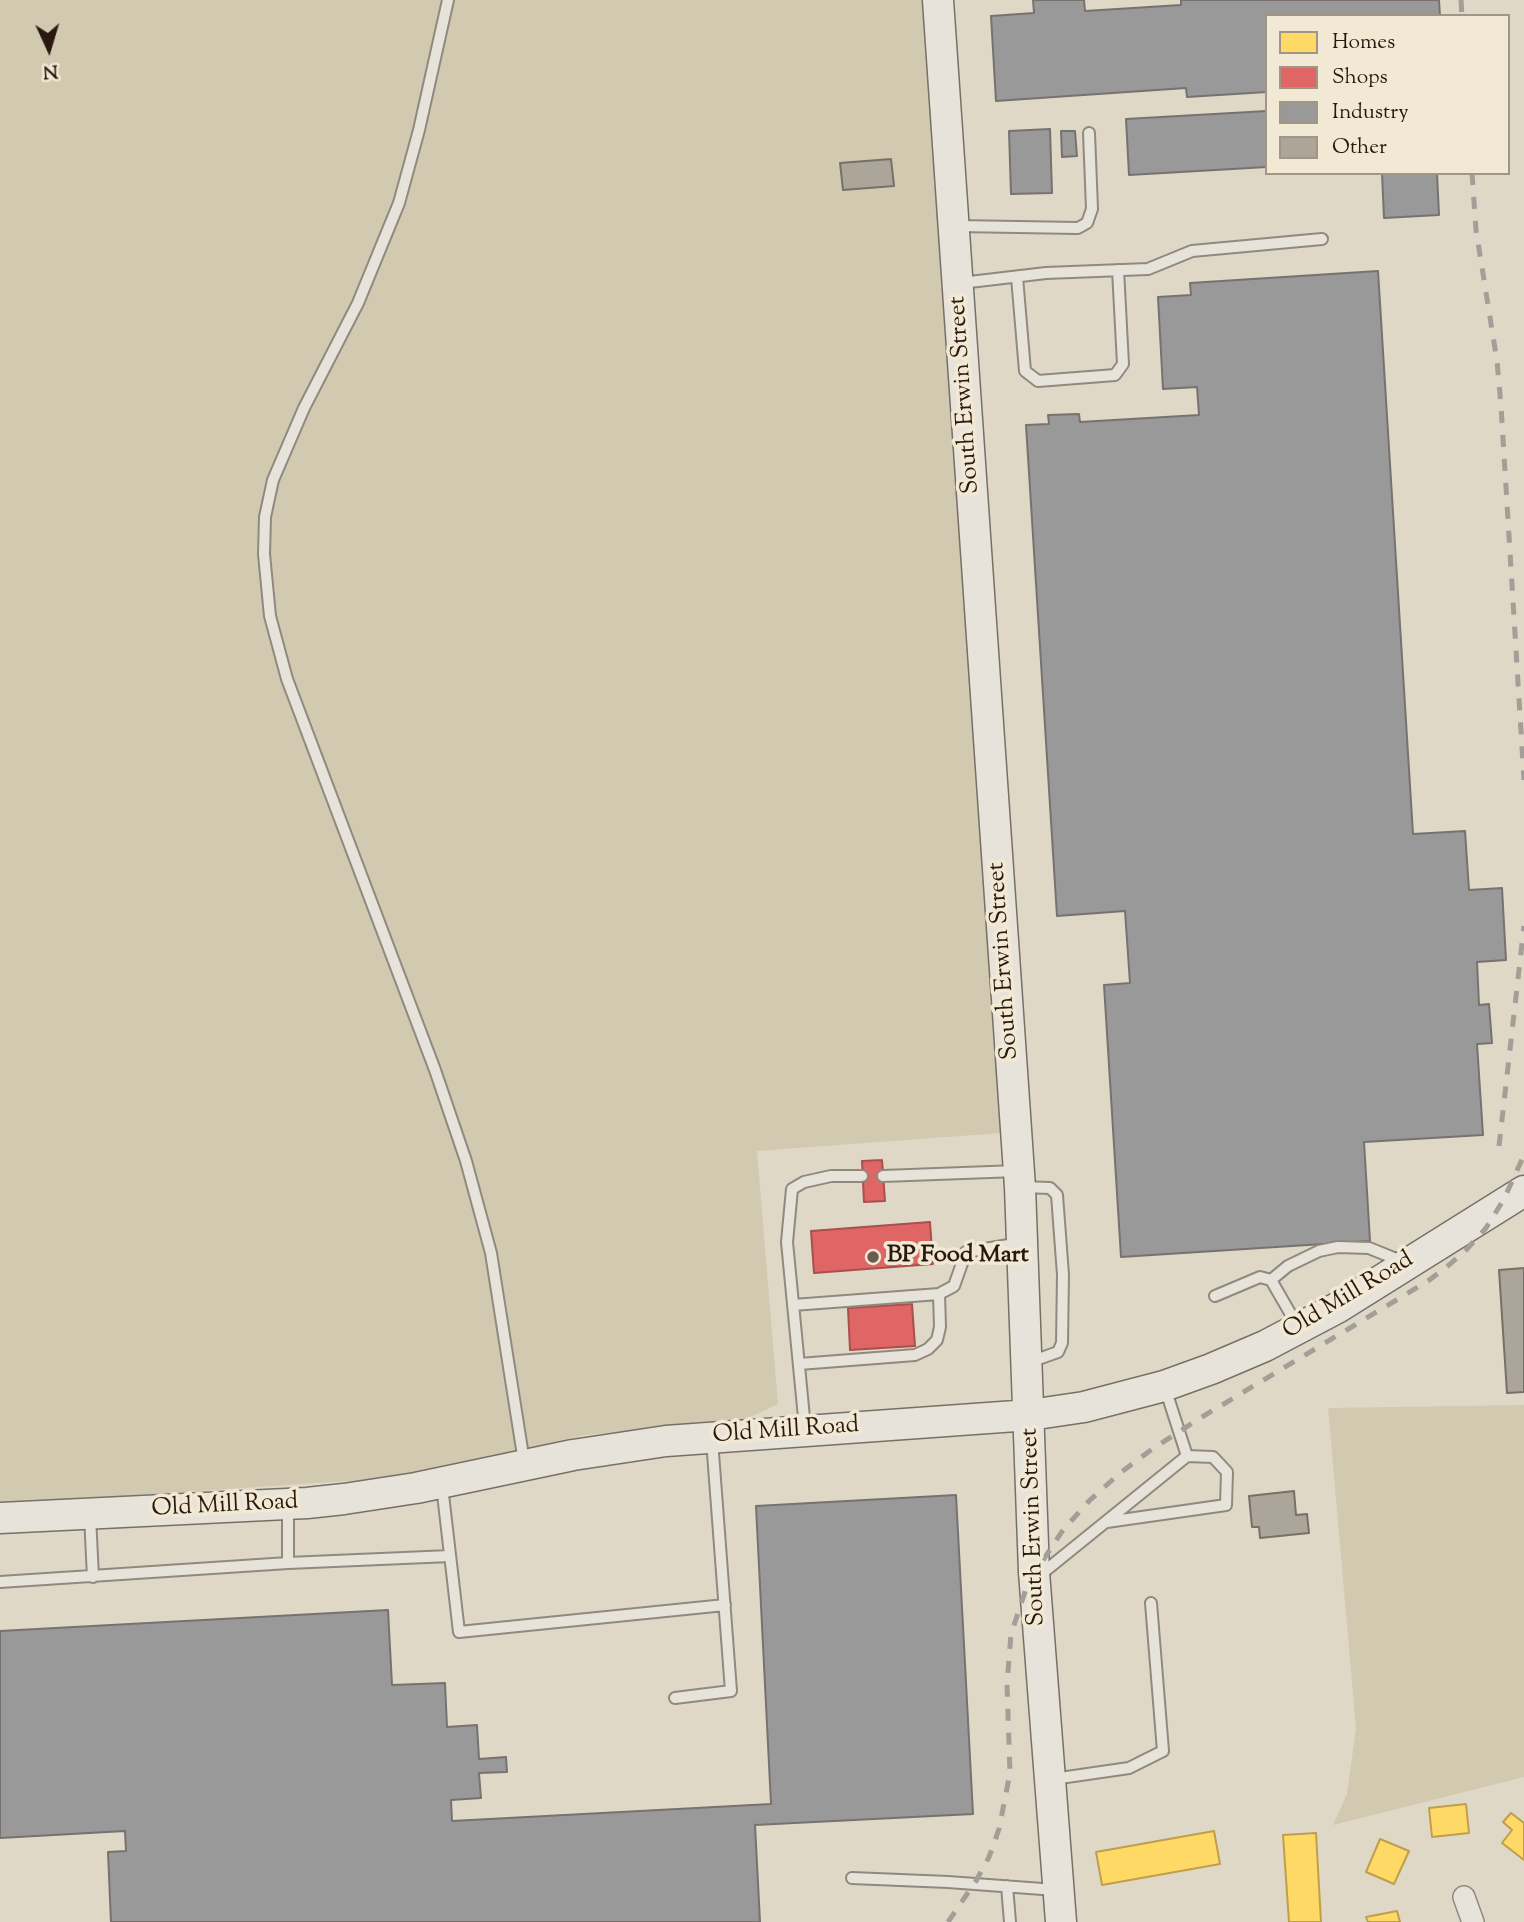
<!DOCTYPE html>
<html>
<head>
<meta charset="utf-8">
<style>
	body { margin:0 }
	#map { position:relative; width:1524px; height:1922px; overflow:hidden; background:#dfd8c7; font-family:"Sorts Mill Goudy",serif }
	canvas { display:block }
	.legend { position:absolute; left:1265px; top:14px; width:245px; height:161px; box-sizing:border-box; background:#f1e9d4; border:2px solid #a19585; margin:0; padding:9px 12px; list-style:none; font-size:21px; color:#29180f }
	.legend li { display:flex; align-items:center; gap:14px; height:35px }
	.legend b { width:35px; border:2px solid #a19585 }
	.north { position:absolute; left:14px; top:14px; width:70px; height:70px; -webkit-text-stroke:5px #f1e9d4; paint-order:stroke; rotate:176deg; font-size:19px; font-weight:700; line-height:28px; text-align:center; color:#29180f }
	.north::after { content:''; display:block; margin:auto; width:24px; height:32px; background:#29180f; clip-path:polygon(50% 0,100% 100%,50% 72%,0 100%) }
</style>
</head>
<body>
<div id="map">
<canvas width="1524" height="1922"></canvas>
<ul class="legend">
<li><b style="height:19px;background:#ffd966"></b>Homes</li>
<li><b style="height:19px;background:#e06666"></b>Shops</li>
<li><b style="height:19px;background:#999"></b>Industry</li>
<li><b style="height:19px;background:#aba59a"></b>Other</li>
</ul>
<div class="north">N</div>
</div>
<script>
const ctx = document.querySelector('canvas').getContext('2d');
ctx.lineJoin = 'round';
function fill(path, color) { ctx.fillStyle = color; ctx.fill(path, 'evenodd'); }
const toPath = rows => new Path2D(rows.map(r => 'M' + r).join(''));
function trace(path, color, width, dash) { ctx.strokeStyle = color; ctx.lineWidth = width; ctx.lineCap = dash ? 'butt' : 'round'; ctx.setLineDash(dash || []); ctx.stroke(path); }
function drawText(font, color, halo, rows, align = 'center') {
  ctx.font = font + ' "Sorts Mill Goudy",serif'; ctx.lineWidth = 7; ctx.setLineDash([]); ctx.textBaseline = 'middle'; ctx.strokeStyle = halo; ctx.fillStyle = color; for (const [text, x, y, turn = 0] of rows) {
    ctx.save(); ctx.translate(x, y); ctx.rotate((+turn || 0) * Math.PI / 180); ctx.textAlign = isNaN(turn) ? turn : align; if (halo) ctx.strokeText(text, 0, 0); ctx.fillText(text, 0, 0); ctx.restore();
  }
}
fill(toPath([
	[0,0,928,0,1001,1133,757,1151,778,1404,744,1420,584,1435,452,1466,379,1479,0,1504],
	[1524,1405,1524,1777,1333,1825,1347,1794,1356,1728,1328,1408]
]), '#d2c9b1');
const homes = toPath([
	[1466,1804,1469,1833,1432,1837,1429,1808,1466,1804],
	[1511,1813,1524,1823,1524,1860,1502,1843,1512,1830,1503,1822,1511,1813],
	[1214,1831,1220,1864,1102,1885,1096,1852,1214,1831],
	[1316,1833,1321,1922,1289,1922,1283,1835,1316,1833],
	[1380,1839,1409,1851,1394,1884,1366,1872,1380,1839],
	[1397,1911,1400,1922,1368,1922,1366,1917,1397,1911]
]);
fill(homes, '#ffd966');
trace(homes, '#bf9f4c', 2);
const shops = toPath([
	[882,1160,885,1201,864,1202,862,1161,882,1160],
	[930,1222,933,1264,814,1273,811,1231,930,1222],
	[912,1304,915,1346,850,1350,848,1308,912,1304]
]);
fill(shops, '#e06666');
trace(shops, '#a94f4c', 2);
const industry = toPath([
	[1033,0,1084,0,1085,11,1181,5,1181,0,1439,0,1440,16,1267,16,1267,92,1187,97,1186,88,996,101,991,16,1034,13,1033,0],
	[1267,111,1267,167,1129,175,1126,119,1267,111],
	[1050,129,1052,193,1011,194,1009,131,1050,129],
	[1061,131,1075,131,1077,156,1062,157,1061,131],
	[1382,173,1437,173,1439,215,1384,218,1382,173],
	[1378,271,1413,834,1465,831,1469,890,1502,888,1506,960,1477,962,1479,1005,1489,1004,1492,1043,1477,1044,1483,1135,1364,1142,1370,1241,1121,1257,1104,985,1130,983,1125,911,1057,916,1026,425,1049,424,1048,415,1079,414,1080,422,1199,415,1197,387,1163,389,1158,297,1191,295,1190,283,1378,271],
	[956,1495,973,1814,755,1825,760,1922,111,1922,108,1852,126,1851,125,1831,0,1838,0,1631,388,1610,392,1685,445,1683,447,1727,477,1725,479,1759,506,1757,507,1772,479,1773,481,1798,451,1800,452,1821,771,1804,756,1506,956,1495]
]);
fill(industry, '#999');
trace(industry, '#777270', 2);
const building = toPath([
	[891,159,894,186,843,190,840,163,891,159],
	[1524,1268,1524,1392,1507,1393,1499,1270,1524,1268],
	[1294,1491,1296,1515,1307,1514,1309,1533,1260,1538,1259,1527,1252,1527,1249,1496,1294,1491]
]);
fill(building, '#aba59a');
trace(building, '#767066', 2);
const lane = toPath([
	[448,0,419,130,399,203,358,303,304,408,273,480,265,517,264,554,270,616,287,679,435,1070,466,1161,491,1253,524,1462],
	[957,226,1078,228,1087,223,1092,209,1089,133],
	[1017,277,1025,371,1038,381,1115,375,1123,364,1118,270],
	[961,283,1046,273,1148,269,1192,251,1322,239],
	[883,1176,1017,1171],
	[1022,1187,1050,1188,1057,1195,1063,1275,1062,1343,1058,1352,1030,1362],
	[1215,1296,1260,1277,1271,1280],
	[793,1305,939,1294,954,1286,966,1252,1021,1243],
	[1297,1325,1271,1280,1288,1266,1319,1251,1338,1247,1369,1248,1401,1261],
	[799,1364,915,1355,928,1349,937,1340,940,1327,939,1294],
	[805,1428,787,1242,792,1189,804,1182,831,1176,862,1176],
	[442,1486,459,1632,725,1605],
	[90,1516,93,1577],
	[1107,1522,1226,1505,1227,1472,1213,1457,1187,1456],
	[288,1563,288,1507],
	[1040,1575,1187,1456,1165,1388],
	[0,1582,288,1563,450,1556],
	[675,1698,731,1691,712,1440],
	[1053,1779,1129,1768,1163,1751,1151,1603],
	[852,1878,948,1882,1056,1890],
	[1007,1886,1010,1922]
]);
const street = toPath([
	[1464,1897,1473,1922]
]);
const secondary = toPath([
	[938,0,1020,1187,1034,1572,1061,1922],
	[0,1518,307,1503,344,1499,416,1488,573,1455,666,1441,1030,1415,1084,1407,1164,1386,1211,1369,1265,1346,1337,1308,1524,1191]
]);
trace(lane, '#90897f', 14);
trace(street, '#90897f', 24);
trace(secondary, '#767066', 33);
trace(lane, '#e7e3da', 10);
trace(street, '#e7e3da', 21);
trace(secondary, '#e7e3da', 30);
trace(toPath([
	[1461,0,1462,16],
	[1472,173,1476,230,1497,361,1501,406,1524,780],
	[1499,1146,1524,926],
	[948,1922,976,1881,989,1857,999,1829,1010,1773,1007,1684,1011,1634,1028,1583,1063,1530,1090,1500,1120,1473,1151,1450,1197,1420,1428,1281,1449,1265,1466,1250,1486,1228,1504,1199,1524,1155]
]), '#a39e97', 5, [12, 12]);
for (const [x, y, r, color] of [
	[873,1257,7,"#695b4f"]
]) { const dot = new Path2D(); dot.arc(x, y, r, 0, 2 * Math.PI); ctx.fillStyle = color; ctx.fill(dot); trace(dot, '#f1e9d4', 2.5); }
drawText('24px', '#29180f', '#f1e9d4', [
	["South Erwin Street",966,395,-94],
	["South Erwin Street",1005,961,-94],
	["Old Mill Road",1349,1297,-31],
	["Old Mill Road",786,1432,-4],
	["Old Mill Road",225,1507,-3],
	["South Erwin Street",1035,1527,-92]
]);
drawText('bold 24px', '#29180f', '#f1e9d4', [
	["BP Food Mart",887,1257]
], 'left');
</script>
</body>
</html>
